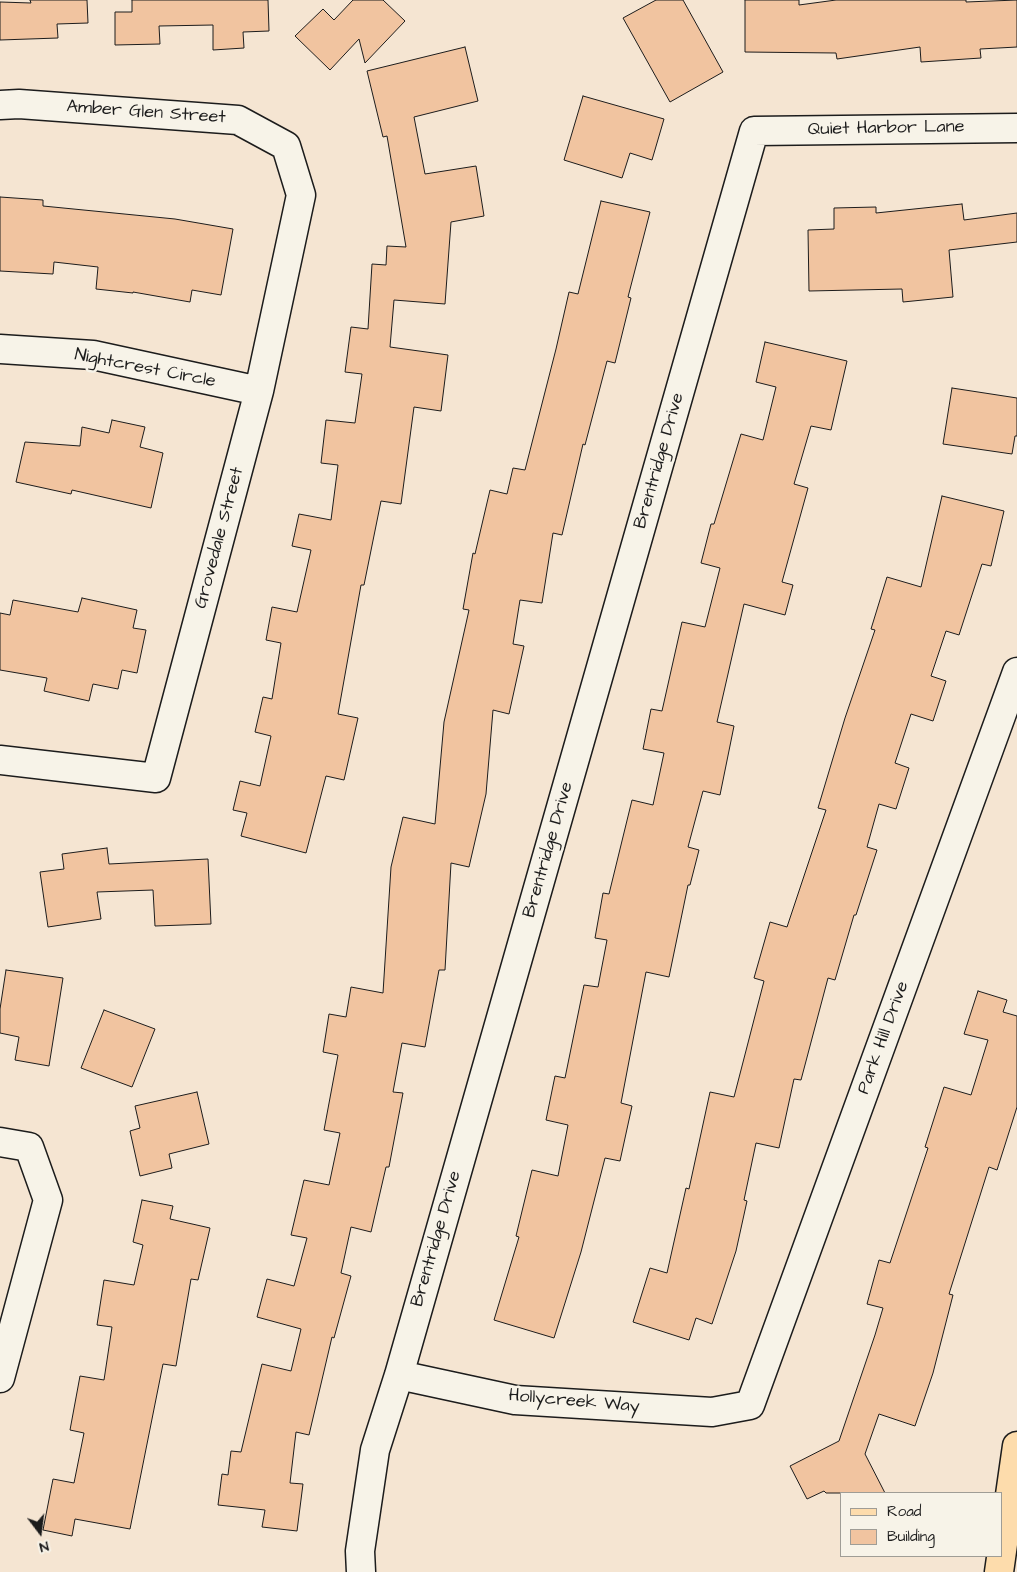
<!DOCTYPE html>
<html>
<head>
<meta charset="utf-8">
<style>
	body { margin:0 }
	#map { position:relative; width:1017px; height:1572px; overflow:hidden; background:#f5e5d2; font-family:"Architects Daughter",sans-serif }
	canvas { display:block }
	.legend { position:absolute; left:840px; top:1492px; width:162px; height:65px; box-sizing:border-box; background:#f7f3e8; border:1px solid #9f9d96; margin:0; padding:6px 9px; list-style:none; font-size:15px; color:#1c1c1c }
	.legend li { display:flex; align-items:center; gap:10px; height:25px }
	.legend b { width:25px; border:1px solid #9f9d96 }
	.north { position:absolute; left:15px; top:1507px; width:50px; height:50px; -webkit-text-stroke:4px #f7f3e8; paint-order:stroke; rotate:165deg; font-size:14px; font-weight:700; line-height:20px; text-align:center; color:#1c1c1c }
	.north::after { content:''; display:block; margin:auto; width:18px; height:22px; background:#1c1c1c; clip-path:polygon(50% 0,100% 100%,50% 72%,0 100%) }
</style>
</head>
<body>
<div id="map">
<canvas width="1017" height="1572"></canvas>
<ul class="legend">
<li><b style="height:6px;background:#fddcac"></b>Road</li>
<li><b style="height:14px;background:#f1c4a0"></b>Building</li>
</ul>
<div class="north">N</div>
</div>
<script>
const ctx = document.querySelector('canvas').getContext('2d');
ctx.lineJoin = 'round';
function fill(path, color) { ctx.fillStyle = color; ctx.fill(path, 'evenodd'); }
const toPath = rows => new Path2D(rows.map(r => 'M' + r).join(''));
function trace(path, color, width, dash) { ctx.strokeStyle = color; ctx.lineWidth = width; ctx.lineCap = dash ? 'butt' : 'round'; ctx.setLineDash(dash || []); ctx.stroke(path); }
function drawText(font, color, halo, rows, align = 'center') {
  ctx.font = font + ' "Architects Daughter",sans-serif'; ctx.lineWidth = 5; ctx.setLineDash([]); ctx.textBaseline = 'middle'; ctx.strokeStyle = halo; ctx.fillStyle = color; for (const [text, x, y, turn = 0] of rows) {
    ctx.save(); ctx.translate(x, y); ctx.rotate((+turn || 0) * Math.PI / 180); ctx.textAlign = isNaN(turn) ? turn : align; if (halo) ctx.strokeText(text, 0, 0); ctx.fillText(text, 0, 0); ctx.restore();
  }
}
const building = toPath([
	[30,0,87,0,88,23,57,24,58,38,0,40,0,2,31,3,30,0],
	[132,0,268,0,269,31,243,32,244,48,213,50,213,25,159,26,160,44,115,45,115,12,132,12,132,0],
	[353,0,383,0,405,21,365,63,359,39,330,70,295,36,323,9,334,20,353,0],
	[656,0,683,0,723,72,670,102,623,18,656,0],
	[745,0,799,0,799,5,836,0,966,0,966,2,1017,0,1017,47,980,49,981,58,921,62,920,47,837,59,836,53,745,52,745,0],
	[465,47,478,101,414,117,425,174,476,166,484,216,451,222,445,304,394,300,390,347,448,355,441,411,414,407,401,504,381,501,364,585,361,585,338,714,358,718,344,780,326,776,306,853,241,836,247,813,233,810,240,781,260,786,271,736,255,732,263,697,272,699,281,643,266,640,272,607,297,612,311,550,292,546,299,514,331,520,338,465,321,463,326,420,355,423,362,374,345,372,351,327,368,329,372,264,386,265,387,246,406,247,387,136,383,137,367,71,465,47],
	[583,96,664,119,652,160,630,153,622,178,564,160,583,96],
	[0,197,43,200,43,206,175,219,233,229,221,295,192,290,190,302,133,292,133,293,96,289,98,267,54,262,53,274,0,271,0,197],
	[601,201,650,212,628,297,631,298,615,363,607,361,585,445,583,444,562,535,553,533,542,603,520,600,513,644,524,646,509,714,493,710,486,794,469,867,451,863,445,970,439,970,425,1047,402,1043,393,1092,403,1093,389,1167,386,1167,371,1232,351,1227,341,1273,351,1276,334,1338,332,1337,309,1435,296,1432,290,1483,303,1484,297,1531,262,1527,265,1510,218,1505,222,1474,228,1475,231,1451,241,1452,262,1364,291,1371,301,1329,257,1317,267,1279,294,1286,307,1238,291,1235,304,1180,329,1185,340,1133,324,1130,338,1055,323,1052,329,1014,346,1017,351,987,383,993,391,867,403,817,435,824,444,722,469,610,463,609,473,553,475,554,490,490,507,494,513,468,525,470,556,349,569,292,578,294,601,201],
	[962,204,964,220,1017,213,1017,242,949,250,953,297,903,302,902,289,809,291,808,230,834,229,834,208,876,207,876,213,962,204],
	[765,342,847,361,831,430,811,426,794,484,808,488,782,582,793,585,785,615,744,604,717,722,734,726,720,795,703,791,688,847,699,850,690,885,688,885,669,977,646,972,621,1103,632,1106,620,1161,605,1158,581,1252,554,1338,494,1320,519,1237,516,1236,532,1170,558,1176,568,1125,546,1120,555,1076,565,1078,584,985,598,987,607,940,595,938,603,893,609,894,632,800,653,805,664,753,643,749,651,709,662,711,682,622,705,627,720,568,701,563,711,524,714,524,741,434,763,440,776,387,756,382,765,342],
	[952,388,1017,398,1017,436,1015,436,1012,454,943,444,952,388],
	[112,420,145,427,140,447,163,453,151,508,72,490,71,494,16,482,25,442,80,446,82,427,109,433,112,420],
	[942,496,1004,511,991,566,982,564,959,635,946,631,931,676,946,681,933,721,911,714,895,763,909,768,896,809,879,804,867,847,877,850,856,915,854,915,835,980,828,978,801,1080,794,1079,779,1148,756,1143,744,1200,747,1201,736,1251,712,1324,696,1318,689,1340,633,1322,650,1268,667,1273,686,1188,689,1189,710,1092,734,1097,764,981,754,978,770,922,787,927,826,810,818,808,845,718,875,630,871,629,887,577,921,587,942,496],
	[82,598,137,610,133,628,146,630,137,673,122,670,118,689,93,684,89,701,44,691,47,678,0,670,0,613,10,615,13,600,78,612,82,598],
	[107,848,109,864,208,859,211,924,155,926,153,890,97,892,101,919,48,927,40,872,64,869,62,854,107,848],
	[6,970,63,978,49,1066,15,1060,19,1037,0,1033,0,1009,6,970],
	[978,991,1007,1000,1003,1012,1017,1016,1017,1107,997,1170,989,1167,949,1294,953,1295,933,1373,915,1426,879,1414,865,1454,885,1493,826,1493,824,1491,807,1499,790,1466,839,1441,875,1335,883,1308,867,1304,879,1260,890,1263,928,1148,925,1147,944,1087,971,1095,988,1040,964,1034,978,991],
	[104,1010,155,1029,132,1087,81,1068,104,1010],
	[197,1092,209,1144,169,1154,172,1168,140,1176,130,1131,140,1128,135,1106,197,1092],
	[142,1200,173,1206,170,1219,210,1228,198,1280,191,1279,176,1366,163,1364,130,1529,75,1519,72,1536,43,1530,53,1479,74,1483,84,1433,70,1430,80,1376,104,1380,112,1327,97,1325,104,1280,134,1285,143,1245,133,1242,142,1200]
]);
fill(building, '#f1c4a0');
trace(building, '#1c1c1c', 1);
const minor = toPath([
	[0,105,19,104,238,120,286,146,301,195,259,391,156,778,0,760],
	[0,349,93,355,259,391],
	[0,1142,29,1147,48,1200,0,1378],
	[399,1375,515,1400,712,1412,750,1405,1017,672],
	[361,1572,360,1551,375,1450,399,1375,754,131,1017,128]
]);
const major = toPath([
	[999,1572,1017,1446]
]);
trace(minor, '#1c1c1c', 31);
trace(major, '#1c1c1c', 31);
trace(minor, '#f7f3e8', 28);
trace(major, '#fddcac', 28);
drawText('18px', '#1c1c1c', '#f7f3e8', [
	["Amber Glen Street",146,113,4],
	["Quiet Harbor Lane",886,129,-1],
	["Nightcrest Circle",145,369,11],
	["Brentridge Drive",660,461,-74],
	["Grovedale Street",220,538,-75],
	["Brentridge Drive",549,850,-74],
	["Park Hill Drive",884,1038,-70],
	["Brentridge Drive",437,1239,-74],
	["Hollycreek Way",574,1402,5]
]);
</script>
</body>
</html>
